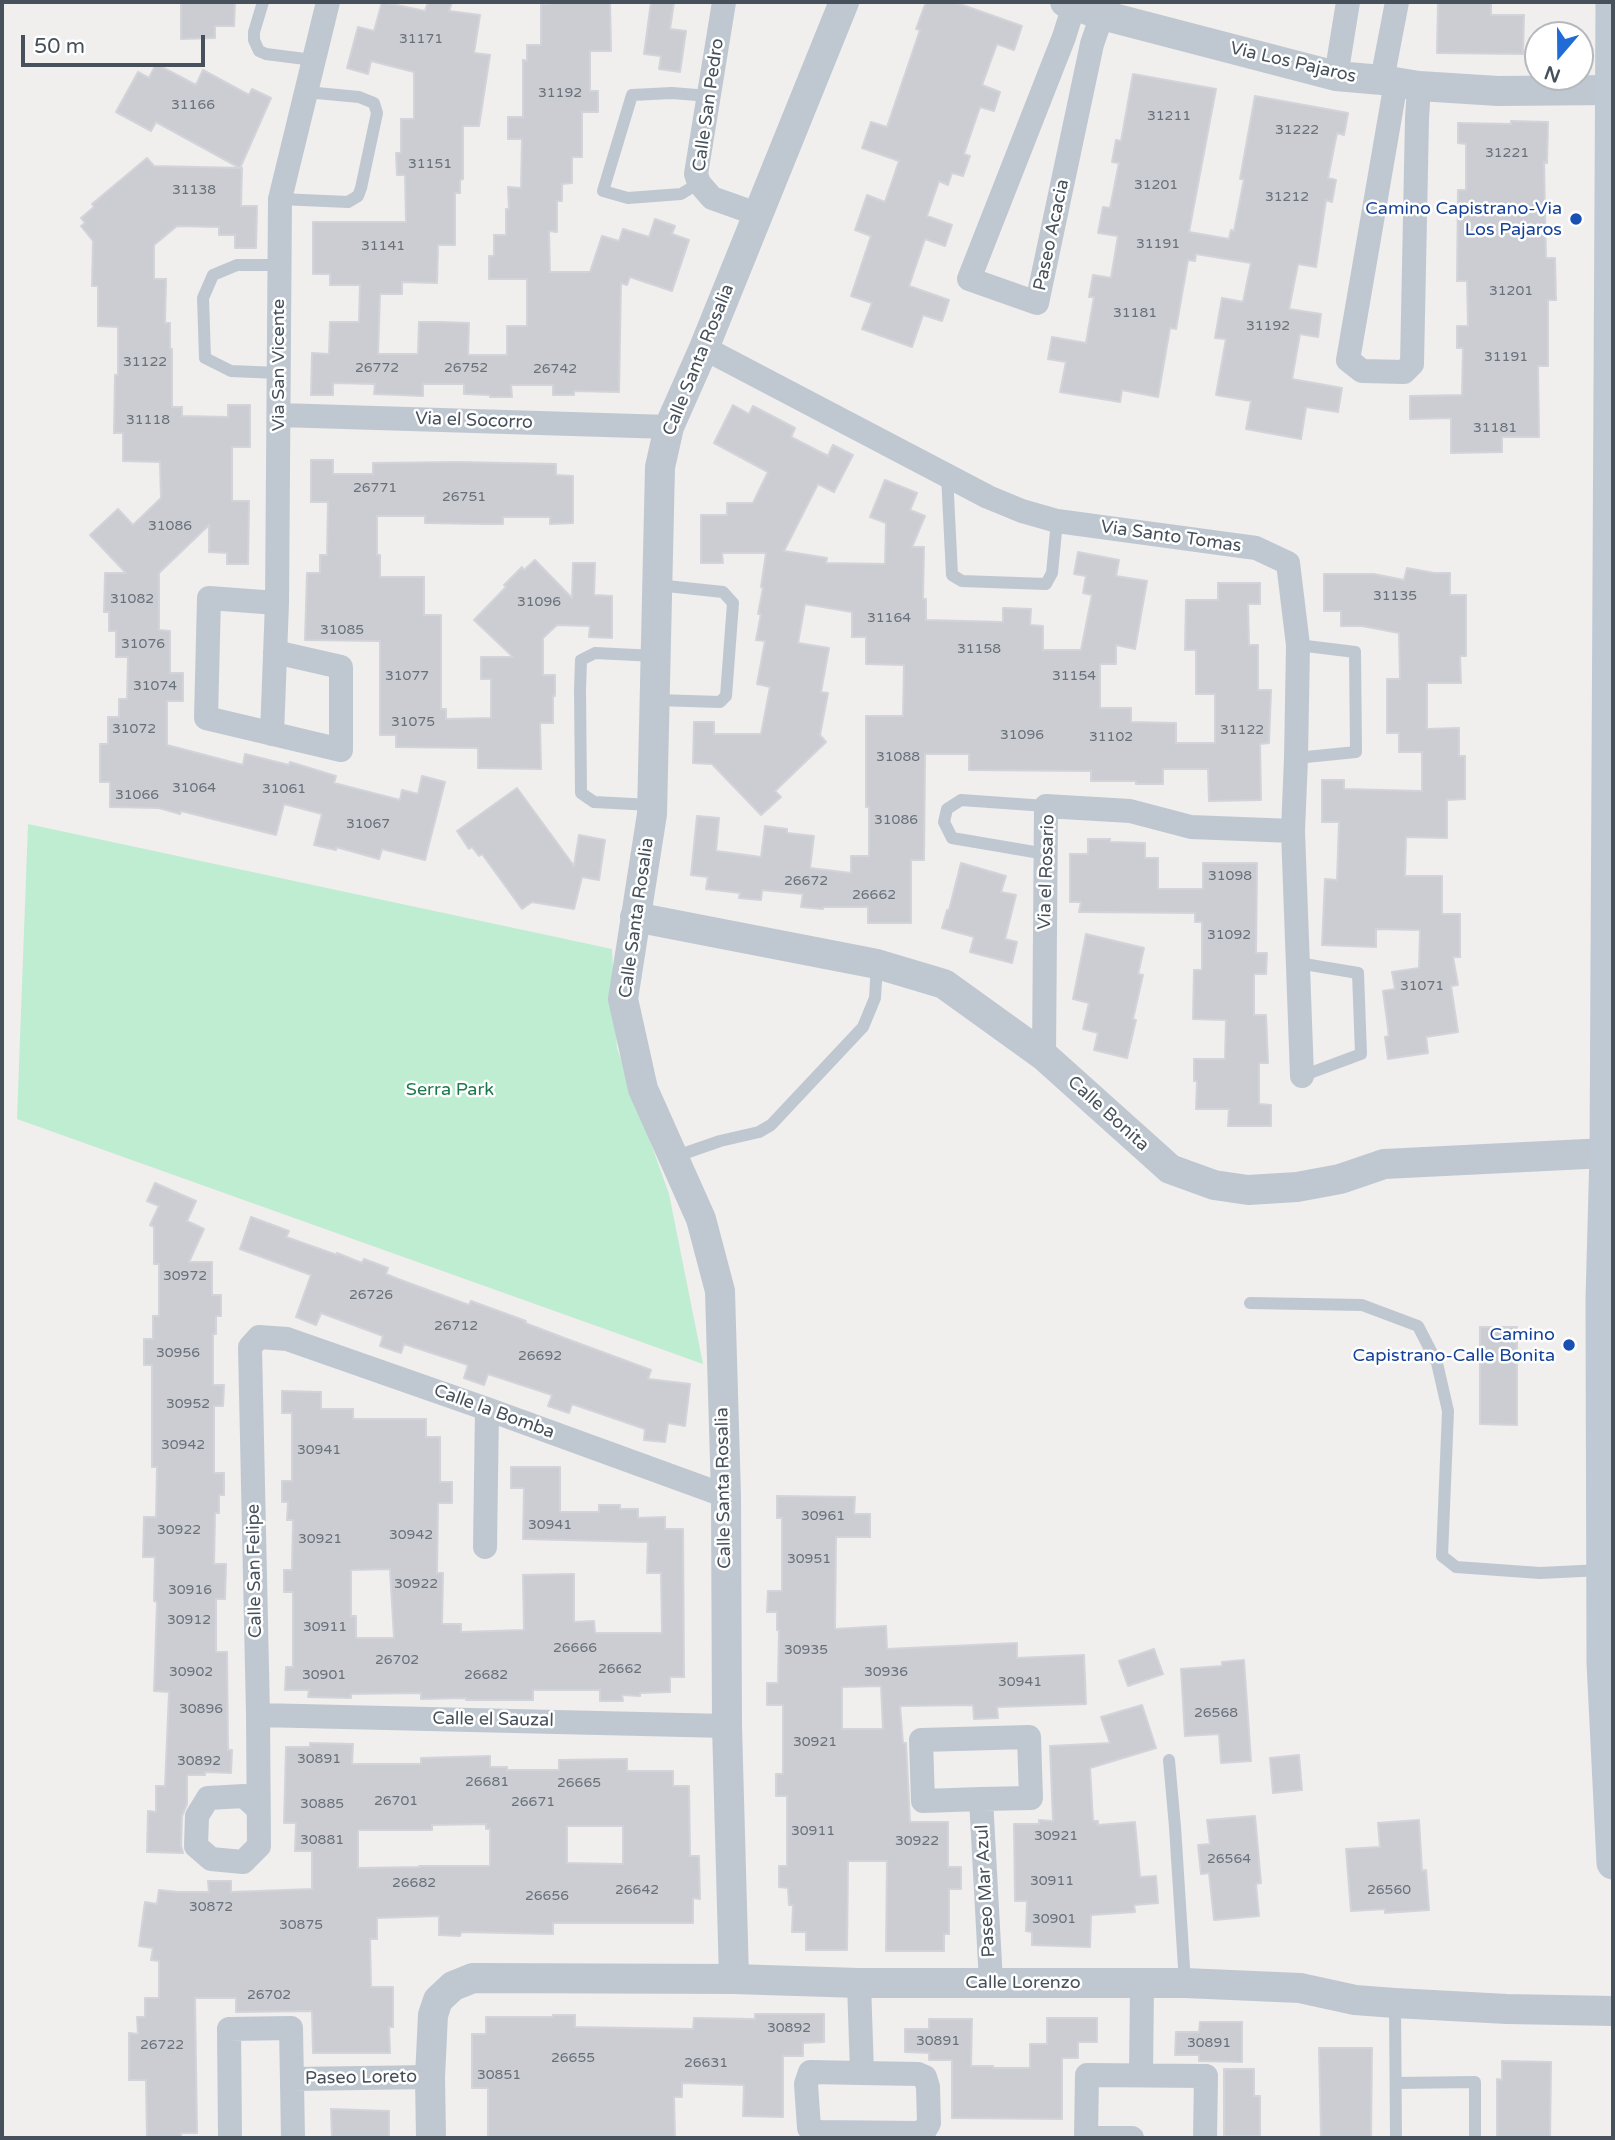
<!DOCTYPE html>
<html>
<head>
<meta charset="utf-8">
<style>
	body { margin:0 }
	#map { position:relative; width:1615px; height:2140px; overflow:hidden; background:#f1eeee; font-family:"Varela Round",sans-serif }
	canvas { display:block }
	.frame { position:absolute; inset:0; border:4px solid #47515b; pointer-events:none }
	.north { position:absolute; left:1524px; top:21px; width:70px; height:70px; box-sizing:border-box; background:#fff; border:2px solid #b5b9bd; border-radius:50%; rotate:200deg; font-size:19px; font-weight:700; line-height:28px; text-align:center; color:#47515b }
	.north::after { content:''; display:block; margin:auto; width:24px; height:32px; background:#216bd7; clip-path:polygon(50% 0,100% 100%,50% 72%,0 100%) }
	.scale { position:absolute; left:21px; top:35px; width:184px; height:32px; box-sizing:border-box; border:4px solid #47515b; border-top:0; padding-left:9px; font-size:21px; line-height:24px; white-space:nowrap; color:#47515b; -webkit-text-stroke:5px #fff; paint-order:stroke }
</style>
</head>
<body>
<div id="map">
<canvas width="1615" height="2140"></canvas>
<div class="frame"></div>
<div class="north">N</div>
<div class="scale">50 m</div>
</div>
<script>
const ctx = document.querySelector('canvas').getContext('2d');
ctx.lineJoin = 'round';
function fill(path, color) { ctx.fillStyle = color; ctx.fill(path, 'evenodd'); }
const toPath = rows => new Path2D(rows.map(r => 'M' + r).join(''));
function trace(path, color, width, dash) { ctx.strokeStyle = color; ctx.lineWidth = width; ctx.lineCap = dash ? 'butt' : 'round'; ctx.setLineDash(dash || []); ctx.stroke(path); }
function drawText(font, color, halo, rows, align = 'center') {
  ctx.font = font + ' "Varela Round",sans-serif'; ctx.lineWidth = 5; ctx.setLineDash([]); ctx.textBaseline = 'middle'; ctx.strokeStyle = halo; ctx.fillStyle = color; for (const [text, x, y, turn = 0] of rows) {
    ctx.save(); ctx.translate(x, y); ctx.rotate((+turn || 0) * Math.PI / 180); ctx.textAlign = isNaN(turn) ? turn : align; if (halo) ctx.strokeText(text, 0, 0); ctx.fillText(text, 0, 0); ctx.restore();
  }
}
fill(toPath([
	[28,824,612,949,617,1048,669,1194,703,1364,17,1119]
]), '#beedd1');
const building = toPath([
	[181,2,235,2,234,26,215,26,215,38,181,39,181,2],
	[382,2,425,11,428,2,452,2,449,11,480,15,474,53,490,55,479,126,463,126,463,179,460,180,460,193,455,193,455,245,438,245,437,283,402,282,402,294,380,294,378,354,418,354,419,322,441,322,469,323,468,355,507,355,507,326,527,326,527,279,489,279,489,256,494,256,494,235,506,235,506,209,509,209,508,187,521,188,522,139,508,139,508,117,523,117,523,60,527,61,527,45,541,45,541,4,550,4,550,2,610,2,611,51,590,51,590,91,598,91,598,112,582,112,582,157,572,157,572,183,562,184,562,201,557,201,557,232,549,231,550,272,590,272,602,236,619,241,623,229,649,237,655,219,675,226,672,234,689,240,672,291,630,277,627,285,621,283,619,392,574,391,574,395,553,395,553,385,511,385,512,397,490,397,490,395,464,394,464,384,423,384,423,396,401,395,374,394,375,384,333,383,333,395,311,395,312,353,329,354,330,322,359,322,360,285,330,285,330,274,313,274,313,222,406,222,405,175,397,175,396,153,401,153,401,119,414,119,414,72,371,61,368,74,347,68,358,27,374,31,382,2],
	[651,2,674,2,670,29,686,31,680,72,659,69,661,56,644,54,651,2],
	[926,2,954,2,1022,26,1014,50,997,44,982,85,1000,92,994,111,980,107,964,154,970,156,963,176,952,173,948,185,939,181,927,216,952,225,945,246,925,239,909,286,949,300,942,321,923,315,912,347,862,329,872,303,851,296,871,236,855,230,867,195,885,202,899,161,862,148,871,122,887,127,920,30,916,29,926,2],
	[1438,2,1491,2,1491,15,1524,15,1523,54,1437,53,1438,2],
	[156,64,196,85,203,70,249,95,252,89,271,98,240,168,156,122,151,131,116,112,138,72,149,78,156,64],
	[1133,74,1216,89,1189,232,1229,239,1231,230,1234,231,1244,179,1240,179,1255,96,1348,113,1344,135,1337,133,1328,178,1336,180,1332,202,1326,200,1316,267,1298,264,1289,309,1321,314,1318,337,1300,334,1292,379,1342,388,1338,412,1306,407,1301,439,1246,429,1251,401,1216,395,1226,339,1215,338,1222,298,1243,302,1251,263,1196,254,1195,261,1188,260,1176,329,1170,328,1158,397,1122,390,1120,402,1060,392,1066,362,1048,359,1052,337,1086,343,1094,297,1089,297,1093,275,1111,278,1118,236,1098,233,1103,207,1110,208,1119,163,1112,162,1116,140,1121,141,1133,74],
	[1511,121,1548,122,1547,163,1544,162,1546,258,1555,258,1556,300,1548,300,1548,366,1538,366,1539,437,1502,437,1502,452,1451,453,1451,418,1410,419,1410,396,1462,395,1463,348,1457,348,1457,326,1468,326,1467,281,1457,281,1458,190,1466,190,1466,144,1458,143,1458,123,1511,124,1511,121],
	[147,158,154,166,242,168,241,206,257,206,256,248,235,248,235,235,219,235,219,227,177,226,154,245,154,279,166,279,165,323,170,323,170,349,172,349,172,407,182,407,182,416,228,417,228,405,250,405,250,447,232,447,232,501,249,501,248,564,227,564,227,553,209,552,209,525,159,573,159,630,170,631,170,673,183,673,183,701,167,701,167,745,243,765,245,754,289,765,290,762,336,776,334,783,400,800,402,790,418,794,422,776,445,782,425,860,382,849,379,859,336,847,336,850,314,845,322,814,284,804,276,835,181,811,180,814,159,808,110,807,110,782,100,782,100,744,108,744,108,717,119,717,119,699,127,699,128,657,116,657,116,631,109,631,109,612,104,612,105,573,126,573,90,535,118,509,133,525,161,498,160,462,123,461,123,433,114,433,115,375,118,375,118,327,98,326,98,286,92,286,93,241,81,226,85,223,81,218,94,207,92,204,147,158],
	[733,405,749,414,753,406,795,428,791,437,828,456,833,445,853,455,834,492,818,484,784,551,827,558,826,563,885,564,886,523,870,517,885,480,917,493,910,510,925,516,912,547,924,547,923,599,926,599,926,620,1003,622,1003,608,1031,609,1030,625,1043,626,1043,650,1081,650,1092,595,1083,593,1086,576,1074,574,1078,552,1119,560,1116,576,1147,581,1135,649,1116,645,1116,664,1100,664,1100,708,1131,708,1131,722,1176,723,1176,743,1215,743,1215,694,1196,694,1196,650,1185,650,1186,600,1218,600,1218,583,1260,583,1260,604,1248,604,1249,645,1258,645,1258,690,1271,690,1269,743,1260,744,1261,800,1209,801,1208,769,1163,769,1163,784,1136,784,1136,781,1091,781,1091,771,969,770,969,754,925,754,924,860,911,860,911,923,868,923,868,907,823,907,823,909,801,907,803,894,762,890,761,900,739,898,740,893,706,889,708,877,691,875,697,816,719,818,716,851,761,857,765,826,787,829,787,833,814,836,810,868,851,873,851,856,869,856,869,807,866,807,866,716,903,716,904,665,866,664,866,637,852,637,852,612,805,604,798,643,829,648,821,692,828,693,820,735,826,742,775,791,781,797,761,815,712,764,693,763,694,722,714,722,714,734,761,734,770,687,757,684,765,641,756,640,761,614,758,614,763,588,761,587,766,553,722,553,723,563,701,563,701,515,727,515,727,503,753,503,768,472,714,443,733,405],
	[311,460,333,460,333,474,373,474,373,463,457,462,556,464,556,475,573,476,573,523,550,524,550,517,503,517,503,524,484,524,425,523,425,516,377,516,377,555,380,555,380,577,424,577,424,615,441,615,441,709,446,709,446,719,491,718,491,679,481,679,481,657,513,657,474,620,506,587,504,585,522,567,524,570,535,560,572,598,573,563,595,563,594,595,612,596,612,638,589,637,590,626,557,625,543,638,543,675,555,675,555,696,553,696,553,723,540,723,541,769,478,768,478,748,396,747,396,735,380,735,380,641,305,640,307,573,320,573,320,555,327,555,328,502,311,502,311,460],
	[1407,568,1434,573,1450,573,1450,595,1466,595,1466,656,1460,656,1461,683,1427,683,1427,729,1459,728,1459,756,1465,756,1465,799,1447,800,1447,838,1406,837,1405,876,1442,876,1442,914,1460,914,1460,957,1453,957,1458,985,1451,986,1458,1032,1426,1037,1428,1053,1388,1059,1385,1037,1389,1036,1383,991,1395,989,1392,972,1419,968,1420,930,1376,929,1376,947,1322,945,1325,879,1337,880,1339,822,1322,822,1322,780,1344,780,1344,789,1422,791,1422,752,1399,752,1399,733,1387,733,1387,679,1400,679,1399,633,1362,626,1341,626,1341,611,1324,611,1324,574,1374,574,1404,580,1407,568],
	[517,788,574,866,579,835,605,840,599,880,582,877,574,909,532,902,522,909,482,854,479,856,472,847,469,849,457,831,517,788],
	[1088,839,1110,839,1110,842,1145,843,1145,858,1158,858,1158,889,1203,889,1203,863,1257,863,1256,953,1267,953,1266,974,1254,974,1254,1015,1266,1015,1268,1063,1259,1063,1259,1104,1271,1105,1271,1126,1228,1126,1229,1109,1196,1109,1197,1081,1194,1081,1194,1059,1225,1059,1226,1020,1193,1019,1194,970,1202,970,1202,922,1195,922,1195,913,1079,912,1081,902,1070,902,1070,854,1088,854,1088,839],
	[961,863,1006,876,1001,892,1016,895,1005,939,1017,942,1012,963,970,952,974,937,942,928,947,910,949,910,961,863],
	[1086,934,1144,948,1138,974,1143,975,1133,1019,1136,1020,1127,1058,1094,1050,1098,1033,1083,1029,1089,1003,1073,999,1086,934],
	[155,1183,196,1201,187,1221,204,1229,189,1262,212,1262,212,1295,221,1295,221,1316,216,1316,216,1334,213,1334,213,1385,224,1385,223,1406,214,1406,214,1473,224,1473,224,1495,219,1495,219,1513,215,1513,214,1564,226,1564,225,1599,216,1599,216,1652,227,1652,228,1750,232,1750,231,1773,205,1772,205,1775,187,1775,187,1804,182,1816,181,1845,183,1853,147,1852,148,1811,156,1812,156,1786,165,1786,169,1692,154,1691,157,1602,154,1601,155,1557,143,1557,144,1517,156,1517,157,1467,152,1467,152,1365,144,1365,144,1339,153,1339,153,1316,159,1316,159,1264,154,1264,154,1227,150,1225,159,1206,147,1201,155,1183],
	[251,1217,289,1231,286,1237,337,1255,337,1253,362,1263,364,1259,388,1268,386,1274,398,1279,469,1305,471,1301,526,1321,525,1323,567,1339,651,1370,648,1379,690,1384,685,1426,668,1423,665,1442,644,1440,645,1429,572,1404,569,1413,548,1406,552,1395,488,1374,484,1385,464,1378,468,1365,404,1344,401,1353,380,1346,383,1336,321,1313,316,1325,296,1317,311,1275,240,1249,251,1217],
	[1480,1327,1517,1327,1517,1425,1480,1424,1480,1327],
	[282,1391,321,1392,321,1409,353,1409,353,1419,426,1419,426,1437,440,1437,440,1482,452,1482,452,1503,438,1503,437,1573,443,1573,442,1624,461,1624,461,1632,524,1630,523,1575,574,1574,574,1622,594,1621,595,1633,662,1633,661,1573,647,1573,648,1542,523,1539,524,1488,511,1488,511,1467,560,1467,560,1512,599,1512,599,1505,620,1505,620,1509,638,1509,638,1518,665,1517,665,1529,683,1529,684,1677,670,1677,670,1692,640,1693,640,1696,622,1695,623,1701,600,1701,600,1690,533,1690,533,1700,466,1700,466,1698,421,1699,421,1693,351,1694,351,1698,308,1697,309,1690,285,1690,286,1667,293,1667,293,1592,284,1592,284,1570,292,1570,293,1520,287,1520,288,1502,282,1502,282,1481,292,1481,292,1413,282,1413,282,1391],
	[390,1569,394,1638,356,1638,356,1616,351,1616,351,1570,390,1569],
	[777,1496,855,1497,854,1514,870,1514,870,1537,836,1537,835,1629,886,1626,887,1649,1017,1643,1017,1658,1084,1655,1086,1704,997,1707,998,1718,974,1719,973,1705,900,1706,903,1743,906,1743,910,1822,948,1822,948,1867,961,1867,961,1889,949,1889,949,1934,944,1934,944,1951,886,1951,887,1861,848,1861,847,1950,806,1950,806,1932,792,1932,793,1905,789,1905,788,1888,779,1887,779,1866,787,1866,787,1796,776,1796,776,1774,783,1774,783,1705,767,1705,767,1683,778,1683,779,1630,777,1630,777,1612,767,1612,768,1591,782,1591,782,1518,777,1518,777,1496],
	[881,1686,883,1729,842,1729,842,1687,881,1686],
	[1154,1649,1163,1674,1128,1686,1119,1661,1154,1649],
	[1244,1660,1251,1761,1221,1763,1219,1734,1185,1736,1181,1669,1222,1666,1222,1662,1244,1660],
	[1142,1705,1156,1748,1090,1768,1093,1821,1098,1821,1098,1825,1135,1822,1140,1877,1156,1876,1158,1903,1134,1905,1135,1912,1091,1915,1090,1947,1032,1945,1032,1932,1026,1931,1027,1901,1015,1901,1014,1824,1039,1824,1039,1820,1053,1821,1050,1746,1110,1743,1101,1717,1142,1705],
	[310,1743,353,1744,352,1764,421,1764,421,1758,490,1756,490,1767,507,1767,507,1770,559,1770,559,1760,627,1759,627,1771,673,1771,673,1786,689,1786,690,1856,699,1856,700,1899,693,1898,693,1923,553,1923,553,1934,461,1932,460,1936,439,1935,439,1916,377,1918,377,1939,370,1939,371,1987,393,1987,393,2027,389,2027,390,2053,313,2053,312,2011,236,2012,236,1998,195,1998,197,2133,181,2133,181,2138,147,2138,146,2080,129,2080,129,2033,138,2034,137,2017,145,2017,145,1998,159,1998,159,1961,151,1960,153,1948,139,1946,145,1902,157,1904,159,1890,178,1892,209,1892,208,1881,231,1881,231,1892,312,1889,312,1851,295,1851,296,1823,284,1823,286,1747,310,1747,310,1743],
	[486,1824,486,1829,490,1829,490,1866,419,1866,420,1867,358,1868,358,1830,432,1830,432,1825,486,1824],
	[567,1826,623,1826,623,1864,567,1863,567,1826],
	[1299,1755,1302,1790,1273,1793,1270,1758,1299,1755],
	[1255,1816,1261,1883,1256,1884,1259,1916,1214,1920,1209,1873,1201,1874,1198,1845,1210,1844,1207,1820,1255,1816],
	[1419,1820,1422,1871,1426,1870,1429,1910,1385,1913,1385,1909,1351,1911,1346,1849,1380,1847,1378,1823,1419,1820],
	[755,2014,824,2014,824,2042,803,2043,803,2056,783,2056,783,2117,743,2116,744,2085,682,2083,682,2097,674,2097,675,2138,488,2138,488,2088,472,2088,472,2034,486,2034,486,2017,553,2017,553,2015,575,2015,575,2027,693,2029,694,2018,755,2019,755,2014],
	[1047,2018,1097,2018,1097,2042,1078,2042,1078,2058,1062,2058,1062,2119,952,2118,952,2060,929,2060,929,2053,905,2052,905,2029,929,2029,929,2019,972,2019,971,2066,993,2066,993,2068,1030,2068,1030,2044,1047,2044,1047,2018],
	[1200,2022,1242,2022,1242,2062,1199,2061,1199,2055,1175,2055,1176,2032,1199,2032,1200,2022],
	[1319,2048,1372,2048,1371,2138,1321,2138,1319,2048],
	[1502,2061,1551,2062,1550,2138,1497,2138,1497,2079,1502,2080,1502,2061],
	[1224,2069,1254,2069,1254,2096,1260,2096,1260,2136,1224,2136,1224,2069],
	[331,2109,389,2111,389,2138,332,2138,331,2109]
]);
fill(building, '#cbcdd3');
trace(building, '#d2d4d9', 2);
trace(toPath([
	[263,2,254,32,254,40,259,51,266,54,313,60],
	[699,183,681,194,628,198,603,191,632,95,672,93,709,96],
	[280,199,348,202,358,196,361,188,377,113,374,103,359,97,306,92],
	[279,373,231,371,205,358,203,298,213,275,237,265,280,265],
	[947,475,952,575,962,581,1046,584,1052,573,1057,521],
	[656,700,720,702,726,696,733,603,723,592,657,585],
	[1296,758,1356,752,1355,652,1298,645],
	[652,805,594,802,581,793,580,690,581,660,595,653,656,656],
	[1046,854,952,838,944,822,947,809,961,800,1046,806],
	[1298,963,1358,973,1361,1054,1302,1076],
	[674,1157,720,1141,759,1132,771,1125,863,1027,875,998,877,964],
	[1250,1303,1362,1305,1418,1326,1437,1363,1448,1411,1442,1556,1456,1567,1540,1573,1602,1570],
	[1169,1760,1175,1827,1185,1983],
	[1395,2004,1396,2138],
	[1396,2083,1475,2082,1475,2138]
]), '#bfc8d0', 12);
trace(toPath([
	[724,2,696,174,699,183,712,198,757,214],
	[1074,5,1064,37,969,279,1037,303,1092,44,1102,15],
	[1336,76,1348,2],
	[1382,80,1397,2],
	[1396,82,1348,360,1362,371,1404,372,1412,364,1417,119,1419,86],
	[704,348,988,497,1022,511,1057,521,1256,548,1288,563,1298,645,1296,758,1293,831,1302,1076],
	[279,415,669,427],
	[275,652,341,667,341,750,206,718,209,598,277,603],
	[272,734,277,603,280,199,328,2],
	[1044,1056,1046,806,1130,811,1191,827,1293,831],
	[485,1547,487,1409],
	[258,1715,727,1726],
	[981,1799,923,1801,921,1740,1029,1737,1031,1798,981,1799,991,1982],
	[258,1809,244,1796,208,1798,197,1816,196,1846,211,1859,243,1862,259,1846,258,1715,250,1347,259,1337,287,1339,487,1409,726,1496],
	[859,1983,862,2073,810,2072,806,2084,809,2128,819,2132,917,2133,925,2130,929,2123,928,2087,925,2077,918,2074,862,2073],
	[1141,2075,1142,1983],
	[292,2079,430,2077],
	[230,2138,229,2029,291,2028,293,2138],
	[1132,2138,1086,2138,1087,2075,1206,2076,1205,2138]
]), '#bfc8d0', 24);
trace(toPath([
	[1065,2,1102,15,1336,76,1382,80,1419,86,1498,91,1611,90],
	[635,917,877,964,944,984,1044,1056,1170,1169,1214,1185,1248,1190,1297,1187,1340,1179,1384,1164,1606,1153],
	[734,1979,727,1726,726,1496,720,1291,701,1219,643,1089,623,999,652,814,660,467,669,427,704,348,844,2],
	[431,2138,430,2077,433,2015,438,2000,453,1986,473,1978,734,1979,859,1983,1185,1983,1300,1988,1355,2000,1395,2003,1507,2009,1613,2011]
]), '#bfc8d0', 30);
trace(toPath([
	[1612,2,1606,1153,1602,1299,1603,1663,1613,1863]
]), '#bfc9d4', 33);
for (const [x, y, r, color] of [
	[1576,219,7,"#1a4fb4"],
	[1569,1345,7,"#1a4fb4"]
]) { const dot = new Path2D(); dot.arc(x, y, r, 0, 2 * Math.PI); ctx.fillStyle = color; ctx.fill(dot); trace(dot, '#fff', 2.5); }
drawText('14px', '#687079', null, [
	["31171",421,39],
	["31192",560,93],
	["31166",193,105],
	["31211",1169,116],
	["31222",1297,130],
	["31221",1507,153],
	["31151",430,164],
	["31201",1156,185],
	["31138",194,190],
	["31212",1287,197],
	["31191",1158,244],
	["31141",383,246],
	["31201",1511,291],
	["31181",1135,313],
	["31192",1268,326],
	["31191",1506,357],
	["31122",145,362],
	["26772",377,368],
	["26752",466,368],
	["26742",555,369],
	["31118",148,420],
	["31181",1495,428],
	["26771",375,488],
	["26751",464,497],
	["31086",170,526],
	["31135",1395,596],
	["31082",132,599],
	["31096",539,602],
	["31164",889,618],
	["31085",342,630],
	["31076",143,644],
	["31158",979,649],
	["31077",407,676],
	["31154",1074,676],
	["31074",155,686],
	["31075",413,722],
	["31072",134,729],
	["31122",1242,730],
	["31096",1022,735],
	["31102",1111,737],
	["31088",898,757],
	["31064",194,788],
	["31061",284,789],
	["31066",137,795],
	["31086",896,820],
	["31067",368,824],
	["31098",1230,876],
	["26672",806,881],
	["26662",874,895],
	["31092",1229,935],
	["31071",1422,986],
	["30972",185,1276],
	["26726",371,1295],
	["26712",456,1326],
	["30956",178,1353],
	["26692",540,1356],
	["30952",188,1404],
	["30942",183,1445],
	["30941",319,1450],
	["30961",823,1516],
	["30941",550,1525],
	["30922",179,1530],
	["30942",411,1535],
	["30921",320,1539],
	["30951",809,1559],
	["30922",416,1584],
	["30916",190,1590],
	["30912",189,1620],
	["30911",325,1627],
	["26666",575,1648],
	["30935",806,1650],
	["26702",397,1660],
	["26662",620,1669],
	["30902",191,1672],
	["30936",886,1672],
	["30901",324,1675],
	["26682",486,1675],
	["30941",1020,1682],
	["30896",201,1709],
	["26568",1216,1713],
	["30921",815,1742],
	["30891",319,1759],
	["30892",199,1761],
	["26681",487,1782],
	["26665",579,1783],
	["26701",396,1801],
	["26671",533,1802],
	["30885",322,1804],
	["30911",813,1831],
	["30921",1056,1836],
	["30881",322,1840],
	["30922",917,1841],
	["26564",1229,1859],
	["30911",1052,1881],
	["26682",414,1883],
	["26642",637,1890],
	["26560",1389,1890],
	["26656",547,1896],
	["30872",211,1907],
	["30901",1054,1919],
	["30875",301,1925],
	["26702",269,1995],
	["30892",789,2028],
	["30891",938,2041],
	["30891",1209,2043],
	["26722",162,2045],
	["26655",573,2058],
	["26631",706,2063],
	["30851",499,2075]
]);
drawText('18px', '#47515b', '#fff', [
	["Via Los Pajaros",1293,63,13],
	["Calle San Pedro",709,105,-82],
	["Paseo Acacia",1052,235,-78],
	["Calle Santa Rosalia",699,360,-68],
	["Via San Vicente",279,365,-90],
	["Via el Socorro",474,421,2],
	["Via Santo Tomas",1171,537,8],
	["Via el Rosario",1047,872,-88],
	["Calle Santa Rosalia",637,918,-82],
	["Calle Bonita",1108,1114,42],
	["Calle la Bomba",494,1412,20],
	["Calle Santa Rosalia",724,1488,-91],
	["Calle San Felipe",255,1571,-91],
	["Calle el Sauzal",493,1720,1],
	["Paseo Mar Azul",986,1891,-93],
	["Calle Lorenzo",1023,1983],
	["Paseo Loreto",361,2078,-1]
]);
drawText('18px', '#164399', '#fff', [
	["Camino Capistrano-Via",1562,209],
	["Los Pajaros",1562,230],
	["Camino",1555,1335],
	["Capistrano-Calle Bonita",1555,1356]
], 'right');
drawText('18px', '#1b794d', '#fff', [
	["Serra Park",450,1090]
]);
</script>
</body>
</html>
